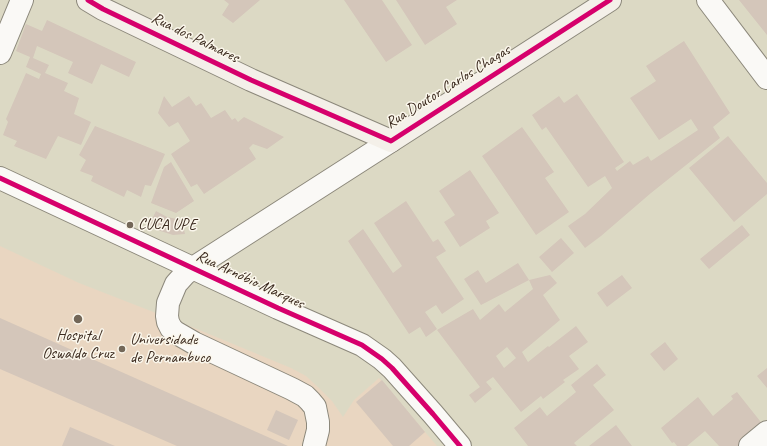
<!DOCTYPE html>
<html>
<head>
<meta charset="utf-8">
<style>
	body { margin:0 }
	canvas { display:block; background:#dcd9c4 }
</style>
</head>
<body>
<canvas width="767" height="446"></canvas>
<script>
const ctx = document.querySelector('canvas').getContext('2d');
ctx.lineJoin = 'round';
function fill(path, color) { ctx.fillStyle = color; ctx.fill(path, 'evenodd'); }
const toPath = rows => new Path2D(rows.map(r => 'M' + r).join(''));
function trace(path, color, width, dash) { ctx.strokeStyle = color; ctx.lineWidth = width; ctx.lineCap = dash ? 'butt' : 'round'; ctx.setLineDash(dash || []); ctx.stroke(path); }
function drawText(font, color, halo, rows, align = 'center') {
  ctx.font = font + ' Caveat,sans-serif'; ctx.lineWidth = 3; ctx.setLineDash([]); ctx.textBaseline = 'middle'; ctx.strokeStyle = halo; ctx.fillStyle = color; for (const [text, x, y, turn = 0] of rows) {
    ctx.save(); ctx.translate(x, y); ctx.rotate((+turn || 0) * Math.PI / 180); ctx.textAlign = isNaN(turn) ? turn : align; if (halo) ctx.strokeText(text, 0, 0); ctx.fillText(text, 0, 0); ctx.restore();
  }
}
fill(toPath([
	[0,246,79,283,197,329,291,368,306,376,319,388,332,401,343,417,354,400,379,378,437,446,0,446]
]), '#e9d6c1');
fill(toPath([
	[224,0,260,0,233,23,222,15,229,4],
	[344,0,382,0,412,45,386,62],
	[396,0,457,0,446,7,457,24,425,45],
	[739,0,767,0,767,35],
	[47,20,136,62,129,77,101,64,92,84,68,73,73,62,37,46,33,58,49,65,45,73,68,83,64,91,79,98,74,114,91,122,81,145,58,136,46,159,14,146,17,141,3,135,8,122,6,119,26,73,39,79,41,74,26,67,30,57,16,51,26,24,42,31],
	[684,41,730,113,713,127,720,138,651,193,601,236,585,248,568,226,585,214,612,188,605,176,588,187,546,127,542,130,532,115,559,96,564,103,577,94,624,162,615,168,617,171,630,161,633,165,648,156,651,161,698,130,691,119,659,140,630,98,656,81,646,66],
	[164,96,172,107,189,96,196,106,201,103,211,118,225,110,232,120,235,118,238,122,244,117,284,137,267,149,253,144,249,148,256,159,204,194,197,184,191,187,171,154,190,141,178,122,169,127,158,113],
	[95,126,165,154,151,186,145,185,141,197,127,190,124,197,91,181,93,176,80,171,86,160,79,155],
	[522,127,554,172,545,178,569,212,536,235,482,156],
	[728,136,767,183,767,194,734,222,689,168],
	[171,162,194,201,176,213,151,203,164,167],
	[470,170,499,213,486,221,490,228,460,247,444,222,455,215,439,191],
	[406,201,433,242,438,239,446,251,436,257,464,299,442,314,436,305,425,312,437,329,426,337,420,327,409,334,348,241,363,229,393,273,402,266,374,223],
	[156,211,167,217,182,220,185,234,173,235,148,227],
	[742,225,750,235,709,269,700,259],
	[561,238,574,253,552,272,539,257],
	[518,263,529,280,481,305,464,279,478,270,486,283],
	[550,275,557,283,543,295,560,320,522,352,528,362,548,346,549,347,576,326,588,342,569,356,579,369,563,380,565,382,543,399,541,396,521,412,493,377,486,382,492,389,475,403,469,395,480,387,437,330,473,309,480,320,499,304,505,312,533,289,529,280],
	[507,347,516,358,504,368,496,356],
	[622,275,632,288,607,307,597,293],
	[0,318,288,446,177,446,0,369],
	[665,342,678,359,664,371,650,354],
	[597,364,606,375,593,385,614,410,574,443,577,446,528,446,514,428,540,407,547,416,576,392,571,385],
	[767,368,767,388,757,376],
	[382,380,425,432,409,446,393,446,356,402],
	[737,392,764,426,739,446,719,446,705,431,687,446,677,446,674,442,672,443,661,428,698,397,713,416,733,399,731,396],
	[276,410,298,420,289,440,267,430],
	[616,425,632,446,589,446],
	[70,427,115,446,62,446]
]), '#d4c6ba');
const street = toPath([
	[708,0,767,78],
	[0,53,22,0],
	[0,178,278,308,362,345,382,359,392,368,433,414,460,446],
	[314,446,318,430,318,422,315,407,310,401,305,396,292,389,194,343,175,332,171,328,168,322,167,316,168,303,176,284,185,274,193,268,391,141],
	[750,446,767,432]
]);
const secondary = toPath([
	[88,0,103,9,251,80,391,141,610,0]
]);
trace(street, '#8c887b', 24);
trace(secondary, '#8c887b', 24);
trace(street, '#faf9f6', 22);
trace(secondary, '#f4f0e9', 22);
trace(toPath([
	[88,0,103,9,251,80,391,141,610,0],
	[0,178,278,308,362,345,382,359,392,368,433,414,460,446]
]), '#d6006c', 5);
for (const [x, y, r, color] of [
	[130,225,4,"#736758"],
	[78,319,5,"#736758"],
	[122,349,4,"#736758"]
]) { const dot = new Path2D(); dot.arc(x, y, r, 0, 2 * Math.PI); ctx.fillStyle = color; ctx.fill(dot); trace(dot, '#fbf7ec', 1.5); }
drawText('16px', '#3b2a1e', '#fbf7ec', [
	["Rua dos Palmares",195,38,26],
	["Rua Doutor Carlos Chagas",448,87,-32],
	["Rua Arnóbio Marques",250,280,25]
]);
drawText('16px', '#3b2a1e', '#fbf7ec', [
	["CUCA UPE",138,225],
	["Hospital",78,336,"center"],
	["Oswaldo Cruz",78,354,"center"],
	["Universidade",130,340],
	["de Pernambuco",130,358]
], 'left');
</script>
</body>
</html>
